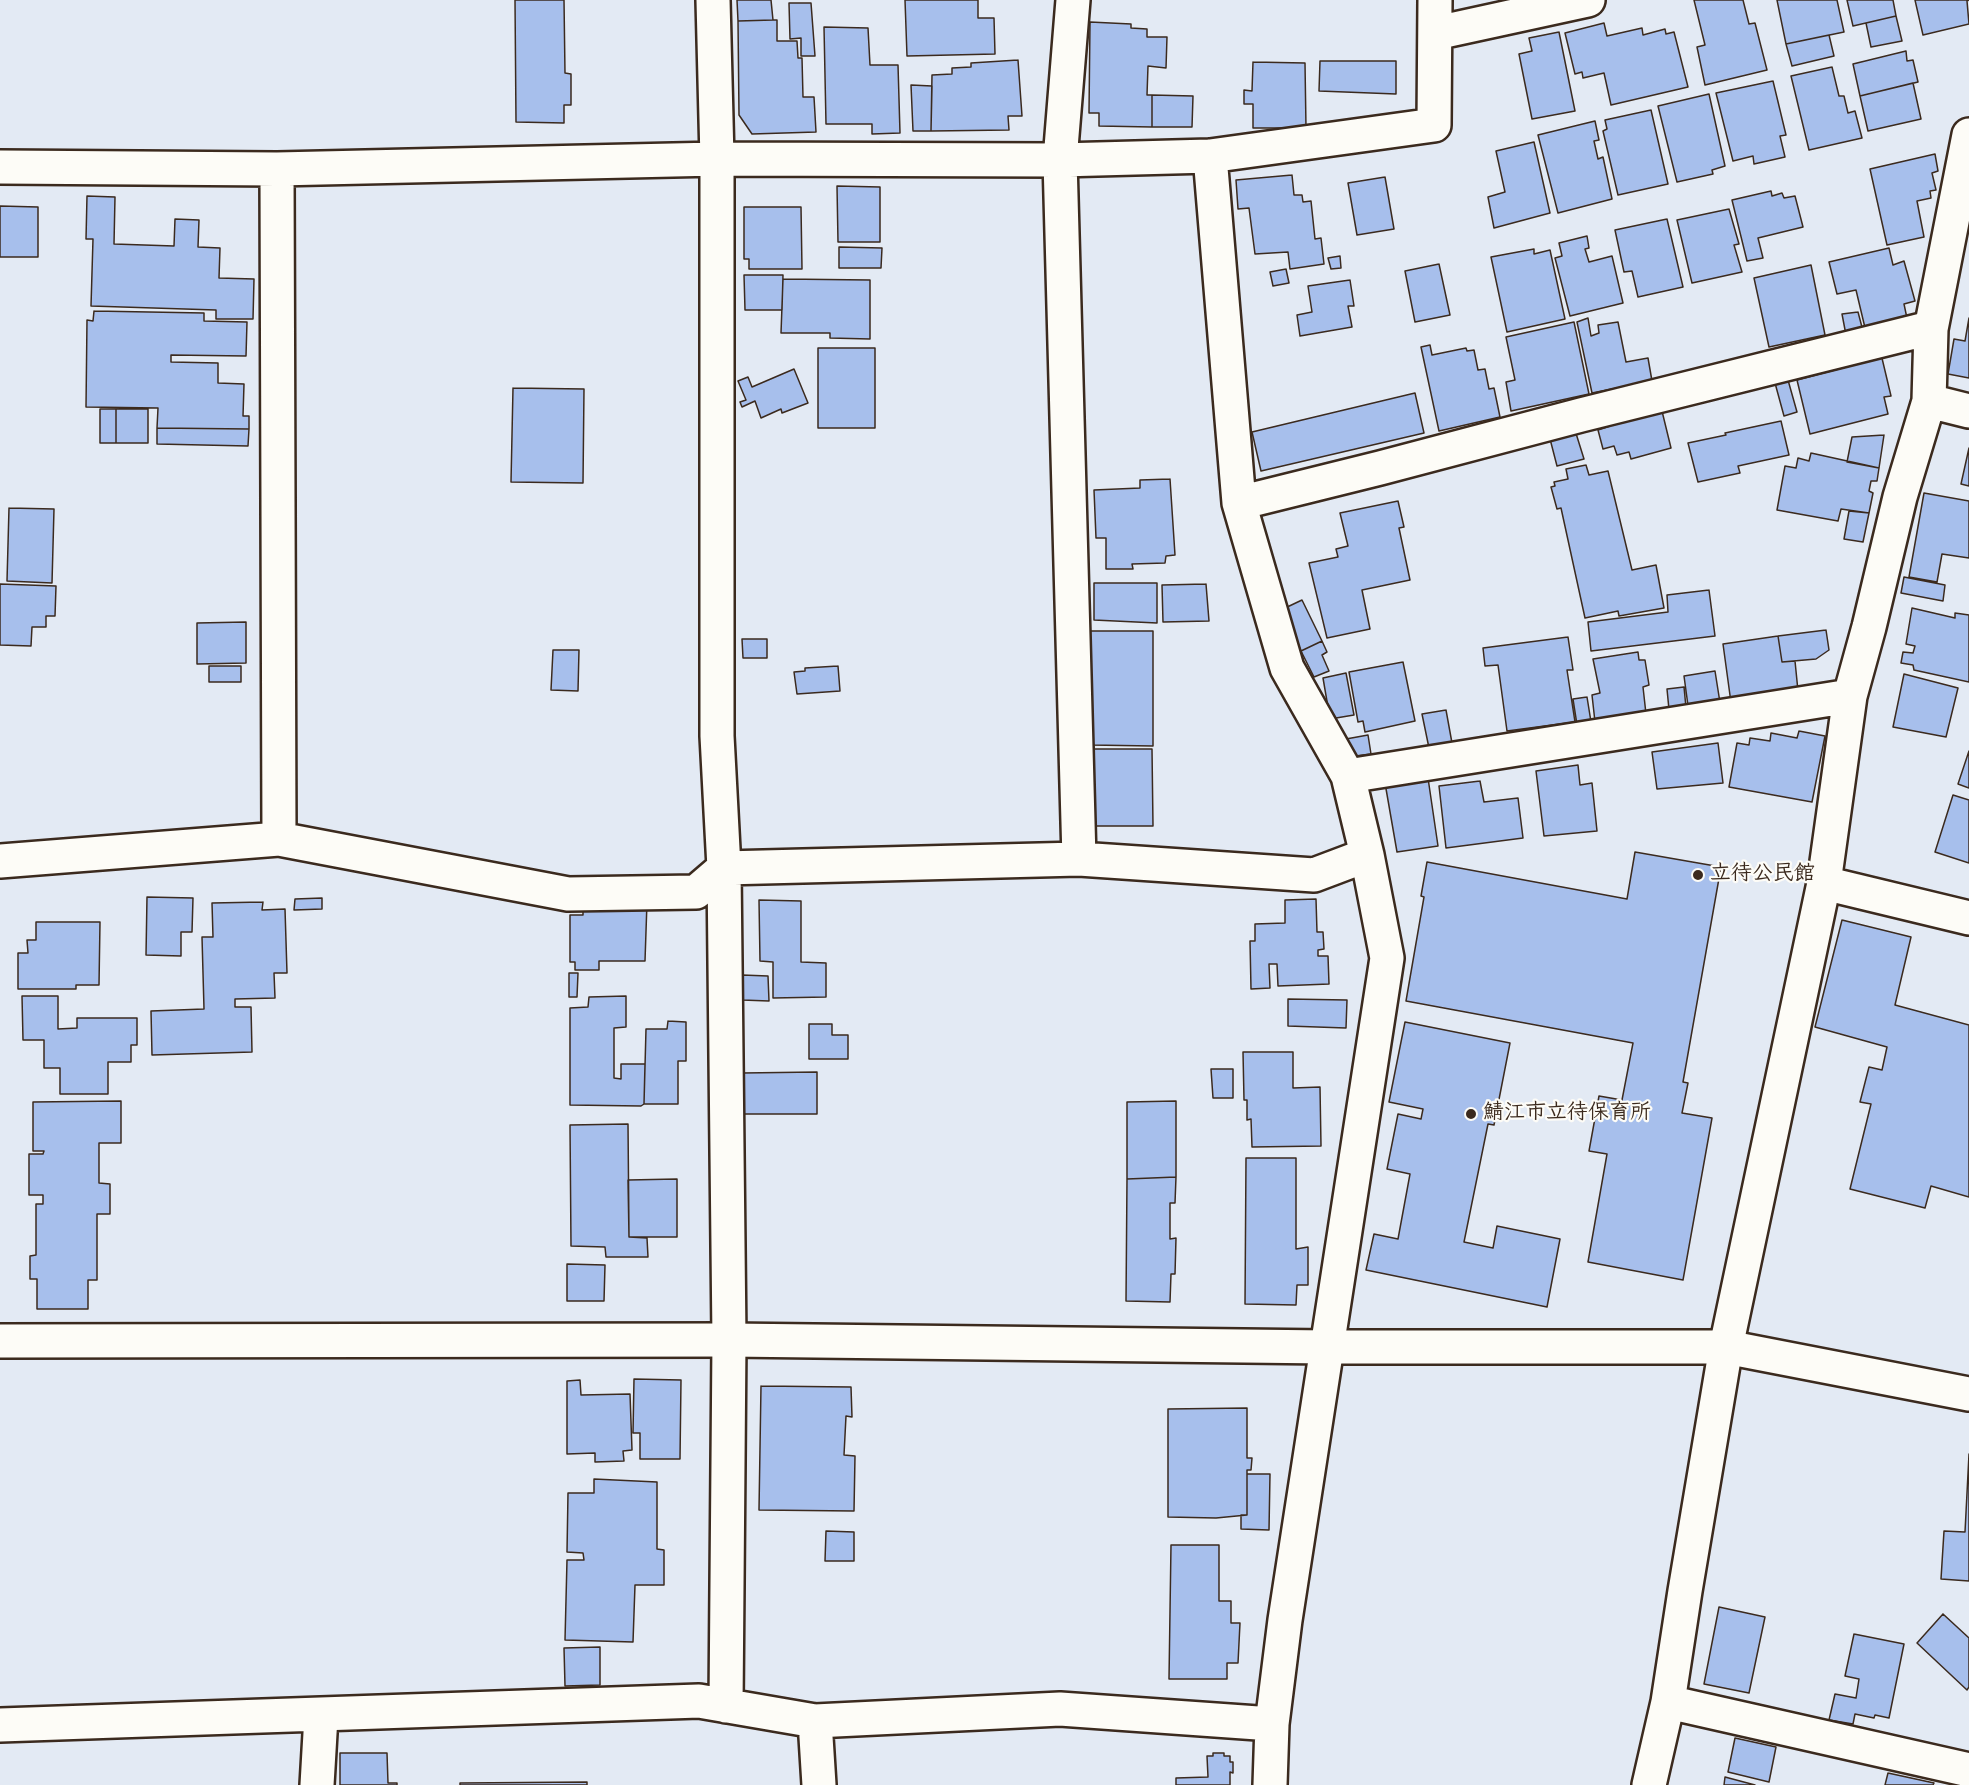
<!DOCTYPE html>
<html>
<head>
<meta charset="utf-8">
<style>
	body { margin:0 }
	canvas { display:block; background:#e3eaf4 }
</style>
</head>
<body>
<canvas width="1969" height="1785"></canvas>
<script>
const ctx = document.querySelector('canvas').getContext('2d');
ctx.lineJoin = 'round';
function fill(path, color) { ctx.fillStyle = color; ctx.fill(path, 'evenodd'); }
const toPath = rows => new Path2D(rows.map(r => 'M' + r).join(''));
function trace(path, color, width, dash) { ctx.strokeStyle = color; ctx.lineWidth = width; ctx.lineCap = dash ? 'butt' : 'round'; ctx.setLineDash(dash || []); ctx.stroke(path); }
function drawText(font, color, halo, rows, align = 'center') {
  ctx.font = font + ' Mynerve,"Klee One",sans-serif'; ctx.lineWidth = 4.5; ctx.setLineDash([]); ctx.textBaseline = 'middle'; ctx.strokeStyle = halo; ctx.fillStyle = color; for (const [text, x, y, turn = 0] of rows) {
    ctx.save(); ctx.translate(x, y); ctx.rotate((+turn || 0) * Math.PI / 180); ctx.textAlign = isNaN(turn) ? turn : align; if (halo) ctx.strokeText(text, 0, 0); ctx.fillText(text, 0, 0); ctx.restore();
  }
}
const building = toPath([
	[515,0,564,0,565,73,571,74,571,105,564,105,564,123,516,122,515,0],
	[737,0,771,0,773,20,738,21,737,0],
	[905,0,978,0,978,18,994,18,995,54,907,56,905,0],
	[1694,0,1743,0,1749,24,1755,23,1767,70,1705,85,1697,47,1705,45,1694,0],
	[1777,0,1837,0,1844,32,1786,44,1777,0],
	[1847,0,1893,0,1896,16,1853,26,1847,0],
	[1915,0,1969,0,1967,1,1969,24,1923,35,1915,0],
	[789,3,811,3,815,56,801,56,801,38,790,39,789,3],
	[1896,16,1902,41,1871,47,1866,23,1896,16],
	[773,20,777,20,777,41,797,41,798,58,802,58,803,97,814,97,816,132,752,134,739,115,738,21,773,20],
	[1090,22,1131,24,1131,28,1147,29,1147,37,1167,37,1166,68,1148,66,1147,95,1152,95,1152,127,1099,126,1099,113,1089,113,1090,22],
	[1604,23,1607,36,1642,28,1643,35,1665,29,1666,34,1674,32,1688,87,1611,105,1604,73,1583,78,1582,72,1575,74,1565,33,1604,23],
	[824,27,868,28,870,65,898,65,900,133,872,134,872,124,826,124,824,27],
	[1559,32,1575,111,1532,119,1519,54,1532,51,1529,38,1559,32],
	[1829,35,1834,56,1792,66,1786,44,1829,35],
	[1906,51,1907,61,1913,60,1918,82,1860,96,1853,64,1906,51],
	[1018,60,1022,116,1008,116,1009,130,931,131,932,75,952,74,952,68,971,67,971,63,1018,60],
	[1320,61,1396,61,1396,94,1319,91,1320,61],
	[1253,62,1305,63,1306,128,1253,128,1253,104,1244,104,1244,90,1252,91,1253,62],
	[1832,67,1839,96,1844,96,1848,113,1855,111,1862,138,1809,150,1791,76,1832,67],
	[1773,81,1786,135,1780,136,1785,157,1754,164,1753,156,1733,161,1716,93,1773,81],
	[1913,83,1921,119,1868,131,1860,96,1913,83],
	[911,85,932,86,931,131,913,131,911,85],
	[1709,94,1725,166,1712,170,1713,174,1677,182,1658,106,1709,94],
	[1152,95,1193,96,1192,127,1152,127,1152,95],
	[1651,110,1668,184,1618,195,1603,131,1607,129,1605,120,1651,110],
	[1595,121,1599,140,1594,141,1598,159,1603,157,1612,199,1558,213,1538,135,1595,121],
	[1534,142,1550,213,1494,228,1488,197,1505,192,1496,151,1534,142],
	[1935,154,1938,171,1932,173,1936,190,1930,191,1931,198,1917,201,1924,237,1887,245,1870,169,1935,154],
	[1292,175,1294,195,1302,195,1303,202,1311,201,1315,239,1321,238,1324,264,1290,269,1288,252,1255,254,1249,208,1238,209,1236,180,1292,175],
	[1385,177,1394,229,1357,235,1348,183,1385,177],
	[837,186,880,187,880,242,838,242,837,186],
	[1771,191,1772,196,1782,193,1784,198,1795,196,1803,227,1758,238,1763,258,1747,261,1732,200,1771,191],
	[87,196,115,197,114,244,174,246,175,219,199,220,198,247,220,248,219,278,254,279,253,319,216,319,216,310,91,306,93,239,86,239,87,196],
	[0,206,38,207,38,257,0,257,0,206],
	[744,207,801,207,802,269,749,269,749,259,744,259,744,207],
	[1729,209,1739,244,1734,245,1742,272,1692,283,1677,220,1729,209],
	[1667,219,1683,287,1638,297,1632,271,1624,272,1615,230,1667,219],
	[1587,236,1589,248,1585,249,1589,262,1612,256,1623,303,1570,316,1555,258,1562,256,1559,243,1587,236],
	[839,247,882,248,881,268,839,268,839,247],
	[1889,248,1893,265,1904,261,1915,301,1904,304,1908,323,1866,332,1856,290,1837,294,1829,262,1889,248],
	[1534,249,1534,254,1550,250,1565,319,1507,332,1491,257,1534,249],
	[1340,256,1341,268,1331,269,1328,258,1340,256],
	[1439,264,1450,315,1415,322,1405,271,1439,264],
	[1811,265,1825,335,1769,347,1754,278,1811,265],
	[1286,269,1289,283,1273,286,1270,272,1286,269],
	[744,275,783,275,782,310,745,310,744,275],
	[783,279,870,280,870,339,830,338,830,333,781,333,783,279],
	[1350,280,1354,306,1348,306,1352,327,1300,336,1297,315,1312,312,1308,286,1350,280],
	[94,311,204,313,204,321,247,322,246,356,171,355,171,362,218,363,218,383,244,384,243,416,249,416,249,429,157,428,158,408,86,407,87,320,93,321,94,311],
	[1858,312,1863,331,1846,335,1842,314,1858,312],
	[1588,318,1591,336,1599,333,1598,325,1618,322,1626,362,1648,358,1652,381,1592,393,1577,322,1588,318],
	[1969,318,1969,378,1948,374,1954,339,1965,341,1969,318],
	[1574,322,1589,394,1511,411,1506,382,1515,380,1506,337,1574,322],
	[1430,345,1432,355,1466,348,1467,351,1474,350,1478,370,1485,369,1489,389,1494,388,1500,417,1439,431,1421,347,1430,345],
	[818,348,875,348,875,428,818,428,818,348],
	[1881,354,1891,396,1884,397,1888,414,1810,434,1797,380,1850,366,1849,362,1881,354],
	[794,369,808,403,782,413,781,409,761,418,755,401,742,407,740,402,746,400,738,381,748,377,752,387,794,369],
	[1788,380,1797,412,1784,416,1775,383,1788,380],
	[513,388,584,389,583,483,511,482,513,388],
	[1415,393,1424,433,1261,471,1252,432,1415,393],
	[1661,407,1671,448,1631,459,1629,452,1617,455,1614,446,1603,449,1598,430,1610,426,1609,420,1661,407],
	[100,409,116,409,116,443,100,443,100,409],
	[116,409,148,409,148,443,116,443,116,409],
	[1781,421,1789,455,1738,466,1740,473,1698,482,1688,443,1726,435,1725,433,1781,421],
	[1574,427,1584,459,1557,466,1549,435,1574,427],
	[157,428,249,429,248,446,157,444,157,428],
	[1884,435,1879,468,1847,462,1852,437,1884,435],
	[1969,448,1969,486,1961,484,1969,448],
	[1811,453,1879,468,1877,481,1871,481,1869,491,1873,493,1869,513,1841,509,1838,521,1777,510,1785,466,1796,468,1798,458,1809,461,1811,453],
	[1586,465,1589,475,1608,471,1632,570,1656,565,1664,608,1619,616,1618,611,1585,618,1561,508,1557,509,1551,487,1555,486,1554,482,1568,479,1566,469,1586,465],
	[1170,479,1175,555,1166,556,1165,563,1132,564,1133,569,1106,569,1106,538,1096,538,1094,490,1140,488,1140,480,1170,479],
	[1924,493,1969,501,1969,558,1942,554,1937,582,1909,577,1924,493],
	[1398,501,1404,527,1399,528,1410,580,1362,590,1370,629,1327,638,1309,563,1338,557,1336,549,1348,546,1340,513,1398,501],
	[9,508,54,509,52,583,7,581,9,508],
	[1849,511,1869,513,1863,542,1844,539,1849,511],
	[1904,577,1945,585,1943,601,1901,593,1904,577],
	[1094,583,1157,583,1157,623,1094,620,1094,583],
	[0,584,56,586,55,616,46,616,46,627,32,627,31,646,0,645,0,584],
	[1206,584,1209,621,1163,622,1162,585,1206,584],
	[1709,590,1715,636,1591,651,1588,622,1668,612,1667,595,1709,590],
	[1302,600,1322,641,1301,651,1283,609,1302,600],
	[1912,608,1955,618,1955,613,1969,615,1969,682,1914,670,1913,665,1901,663,1903,652,1913,653,1915,646,1906,644,1912,608],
	[246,622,246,663,197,664,197,623,246,622],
	[1826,630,1829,650,1816,659,1782,662,1778,636,1826,630],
	[1090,631,1153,631,1153,746,1090,745,1090,631],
	[1778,636,1782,662,1795,661,1798,691,1732,710,1723,644,1778,636],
	[1568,637,1573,670,1567,670,1575,722,1507,731,1498,665,1485,666,1483,648,1568,637],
	[742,639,767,639,767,658,743,658,742,639],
	[1322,641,1327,652,1322,655,1329,671,1314,677,1301,651,1322,641],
	[553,650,579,650,578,691,551,690,553,650],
	[1638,652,1639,660,1645,660,1649,685,1643,687,1646,714,1595,722,1592,695,1600,693,1593,659,1638,652],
	[1403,662,1415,721,1365,732,1363,721,1358,722,1349,672,1403,662],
	[209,666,241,666,241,682,209,682,209,666],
	[838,666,840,691,797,694,794,672,805,671,805,668,838,666],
	[1715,671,1721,709,1689,713,1684,676,1715,671],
	[1346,673,1354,715,1330,719,1323,678,1346,673],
	[1904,674,1958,688,1946,737,1893,727,1904,674],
	[1684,687,1687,718,1670,720,1667,689,1684,687],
	[1587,697,1592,728,1578,731,1573,699,1587,697],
	[1446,710,1452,743,1429,748,1422,714,1446,710],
	[1799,731,1825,736,1812,802,1729,787,1737,743,1749,745,1750,738,1770,741,1771,733,1797,738,1799,731],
	[1368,735,1371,754,1348,757,1346,739,1368,735],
	[1718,743,1723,783,1657,789,1652,752,1718,743],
	[1090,749,1152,749,1153,826,1090,826,1090,749],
	[1969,751,1969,788,1958,784,1969,751],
	[1578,765,1580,785,1592,783,1597,831,1544,836,1536,771,1578,765],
	[1428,778,1438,846,1397,852,1385,783,1428,778],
	[1480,781,1484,802,1518,798,1523,838,1446,848,1439,786,1480,781],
	[1953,795,1969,800,1969,863,1935,852,1953,795],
	[1635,852,1721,867,1683,1082,1688,1083,1682,1113,1712,1118,1683,1280,1588,1262,1607,1154,1589,1151,1599,1096,1622,1100,1633,1043,1406,1001,1424,897,1421,896,1427,862,1627,899,1635,852],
	[147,897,193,898,192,932,181,932,181,956,146,955,147,897],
	[322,898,322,909,294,910,295,899,322,898],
	[1316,899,1317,932,1323,932,1324,949,1318,950,1318,956,1328,956,1329,984,1278,986,1277,964,1269,964,1270,988,1251,989,1250,941,1255,941,1255,924,1285,923,1285,900,1316,899],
	[759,900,801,901,801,962,826,963,826,997,773,998,773,962,760,961,759,900],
	[583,901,647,902,645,961,599,961,599,970,575,970,575,962,570,962,570,915,583,915,583,901],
	[263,902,262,910,285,909,287,973,274,973,275,998,235,999,235,1007,251,1007,252,1052,152,1055,151,1011,204,1009,202,937,213,937,212,903,263,902],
	[1842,920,1911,937,1895,1005,1969,1025,1969,1197,1931,1186,1925,1208,1850,1189,1871,1104,1860,1102,1869,1067,1882,1070,1887,1047,1815,1027,1842,920],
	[36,922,100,922,99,985,76,985,76,989,18,989,18,953,28,953,27,940,36,940,36,922],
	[569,973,578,973,577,997,569,997,569,973],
	[742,975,768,976,769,1001,742,1000,742,975],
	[22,996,58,996,58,1029,77,1028,77,1018,137,1018,137,1045,131,1045,131,1062,108,1062,108,1094,60,1094,60,1068,44,1068,44,1040,23,1040,22,996],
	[626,996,626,1027,614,1028,614,1078,621,1079,621,1064,645,1064,644,1104,641,1106,570,1105,570,1008,588,1007,589,997,626,996],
	[1288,999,1347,1000,1346,1028,1288,1026,1288,999],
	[668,1021,686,1022,686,1061,678,1061,678,1104,644,1104,646,1029,667,1029,668,1021],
	[1405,1022,1510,1043,1494,1125,1488,1124,1464,1242,1493,1248,1497,1226,1560,1239,1547,1307,1366,1270,1374,1234,1398,1239,1410,1174,1387,1169,1398,1114,1421,1119,1423,1109,1389,1102,1405,1022],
	[809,1024,832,1024,832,1035,848,1035,848,1059,809,1059,809,1024],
	[1243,1052,1293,1052,1293,1088,1320,1087,1321,1146,1252,1147,1251,1119,1247,1120,1247,1100,1244,1100,1243,1052],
	[1211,1069,1233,1069,1233,1098,1213,1098,1211,1069],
	[817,1072,817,1114,742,1114,742,1073,817,1072],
	[121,1101,121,1143,99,1143,99,1183,110,1184,110,1214,97,1214,97,1280,88,1280,88,1309,37,1309,37,1279,30,1279,30,1256,36,1255,36,1204,43,1204,43,1195,29,1195,29,1154,43,1154,44,1151,33,1151,33,1102,121,1101],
	[1176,1101,1176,1177,1127,1179,1127,1102,1176,1101],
	[628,1124,629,1237,647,1238,648,1257,606,1257,605,1247,571,1246,570,1125,628,1124],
	[1246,1158,1296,1158,1296,1249,1308,1247,1308,1285,1297,1285,1296,1305,1245,1304,1246,1158],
	[1176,1177,1175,1203,1170,1203,1170,1239,1176,1238,1175,1274,1171,1274,1170,1302,1126,1301,1127,1179,1176,1177],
	[677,1179,677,1237,629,1237,628,1180,677,1179],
	[567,1264,605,1265,604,1301,567,1301,567,1264],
	[634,1379,681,1380,680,1459,640,1459,640,1433,633,1433,634,1379],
	[580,1380,581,1395,630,1394,632,1450,623,1451,624,1461,595,1462,595,1453,567,1454,567,1381,580,1380],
	[761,1386,851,1387,852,1417,846,1416,844,1455,855,1456,854,1511,759,1510,761,1386],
	[1247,1408,1247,1458,1252,1458,1251,1470,1247,1470,1247,1515,1216,1518,1168,1517,1168,1409,1247,1408],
	[1969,1454,1969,1581,1941,1579,1944,1531,1965,1532,1969,1454],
	[1247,1474,1270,1474,1269,1530,1241,1529,1241,1515,1247,1515,1247,1474],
	[594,1479,657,1482,657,1549,664,1550,664,1585,635,1585,633,1642,565,1640,567,1560,584,1560,583,1553,567,1552,568,1493,594,1493,594,1479],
	[826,1531,854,1532,854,1561,825,1561,826,1531],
	[1171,1545,1219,1545,1219,1601,1231,1601,1231,1623,1240,1623,1238,1663,1227,1663,1227,1679,1169,1679,1171,1545],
	[1719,1607,1765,1617,1749,1693,1704,1684,1719,1607],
	[1943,1614,1969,1638,1969,1687,1967,1690,1917,1643,1943,1614],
	[1854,1634,1904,1644,1889,1718,1875,1715,1874,1718,1855,1714,1853,1724,1829,1720,1835,1694,1856,1698,1859,1679,1845,1676,1854,1634],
	[600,1647,600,1685,565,1686,564,1648,600,1647],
	[1735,1738,1776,1747,1769,1782,1728,1772,1735,1738],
	[340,1753,387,1753,388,1783,397,1783,397,1785,340,1785,340,1753],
	[1213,1753,1224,1753,1224,1756,1230,1756,1230,1762,1233,1762,1233,1773,1230,1772,1230,1785,1176,1785,1176,1778,1208,1777,1207,1756,1213,1756,1213,1753],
	[1888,1773,1934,1783,1933,1785,1885,1785,1888,1773],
	[1725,1777,1755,1785,1724,1785,1725,1777],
	[587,1782,587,1785,460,1785,460,1783,587,1782]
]);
fill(building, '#a7bfec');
trace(building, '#3b2a1e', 1.5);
const minor = toPath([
	[713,0,717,159,717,736,724,868,729,1340,726,1706],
	[1073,0,1060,160,1079,859],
	[1436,33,1588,0],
	[1210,156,1239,503,1287,668,1348,776,1367,855,1387,958,1285,1620,1272,1724,1270,1785],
	[0,167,277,169,717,159,1060,160,1210,156,1434,125,1435,0],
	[277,169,279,839],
	[1929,401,1969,411],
	[1239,503,1380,468,1581,415,1926,329,1931,329],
	[1348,776,1850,696],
	[0,861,279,839,568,894,696,892,724,868,1079,859,1314,875,1367,855],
	[1824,883,1969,918],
	[1668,1702,1969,1770],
	[815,1721,819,1785],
	[0,1725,699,1701,815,1721,1060,1709,1272,1724],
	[317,1785,321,1716],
	[1649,1785,1668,1702,1685,1591,1726,1347,1824,883,1850,696,1869,627,1900,497,1929,401,1931,329,1969,135]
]);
const tertiary = toPath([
	[0,1341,729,1340,1329,1347,1726,1347,1969,1394]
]);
trace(minor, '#3b2a1e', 38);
trace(tertiary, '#3b2a1e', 38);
trace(minor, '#fdfcf7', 33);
trace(tertiary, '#fdfcf7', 33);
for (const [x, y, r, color] of [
	[1698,875,6,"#3b2a1e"],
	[1471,1114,6,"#3b2a1e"]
]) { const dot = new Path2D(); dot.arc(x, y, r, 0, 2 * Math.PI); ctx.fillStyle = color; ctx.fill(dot); trace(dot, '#fdfcf7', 2); }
drawText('bold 21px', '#3b2a1e', '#fdfcf7', [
	["立待公民館",1710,875],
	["鯖江市立待保育所",1483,1114]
], 'left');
</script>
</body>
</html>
